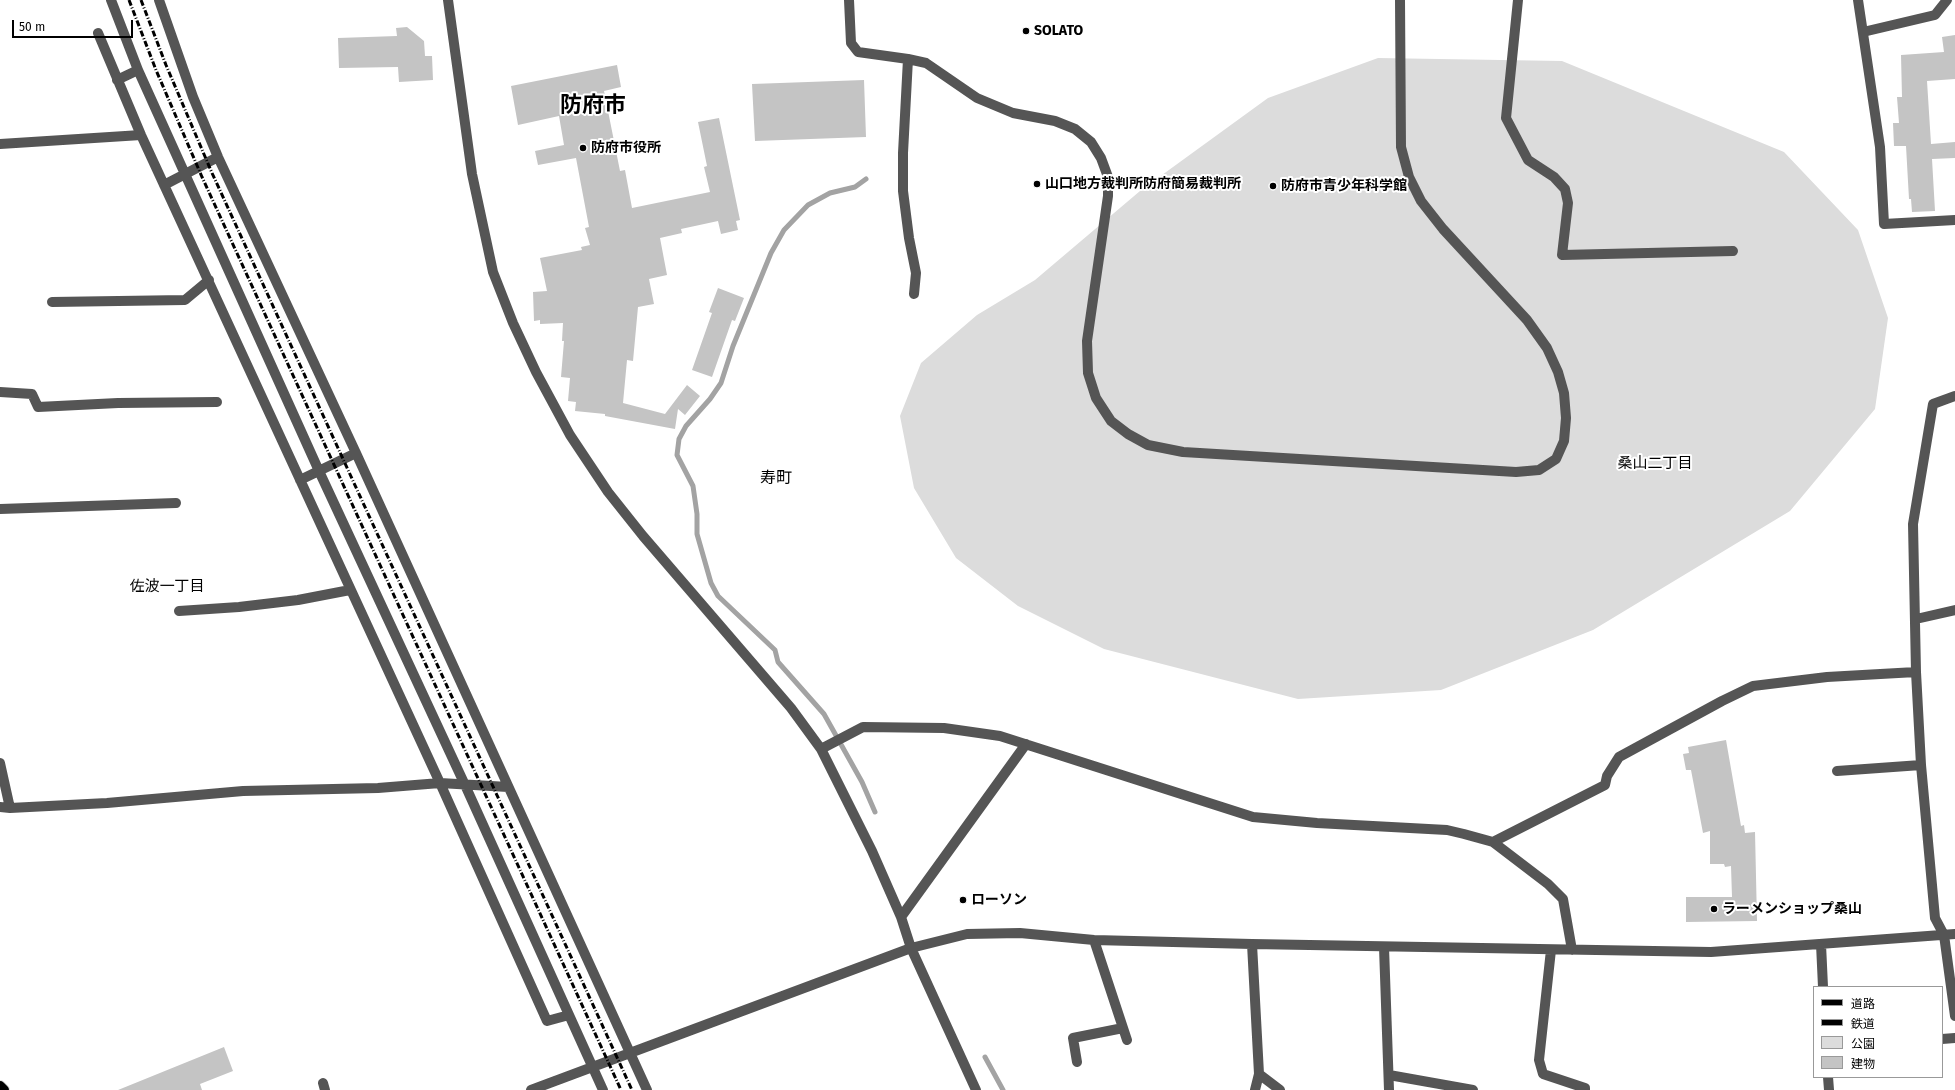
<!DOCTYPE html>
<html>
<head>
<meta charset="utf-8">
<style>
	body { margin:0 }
	#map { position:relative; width:1955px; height:1090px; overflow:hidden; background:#fff; font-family:"Fira Sans","Noto Sans JP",sans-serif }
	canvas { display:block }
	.legend { position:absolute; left:1813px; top:986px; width:130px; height:92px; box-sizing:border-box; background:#fff; border:1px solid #999; margin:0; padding:5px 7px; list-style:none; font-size:12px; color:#000 }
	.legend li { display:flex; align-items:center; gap:8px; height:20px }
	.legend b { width:20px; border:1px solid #999 }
	.scale { position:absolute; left:12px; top:20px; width:121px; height:18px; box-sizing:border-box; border:2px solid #000; border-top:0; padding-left:5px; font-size:12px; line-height:14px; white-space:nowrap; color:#000; -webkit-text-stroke:3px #fff; paint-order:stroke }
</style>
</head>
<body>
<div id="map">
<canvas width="1955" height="1090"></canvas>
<ul class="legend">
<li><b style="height:5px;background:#000"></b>道路</li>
<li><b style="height:5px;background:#000"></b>鉄道</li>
<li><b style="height:11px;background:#dcdcdc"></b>公園</li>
<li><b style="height:11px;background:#c4c4c4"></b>建物</li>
</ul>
<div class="scale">50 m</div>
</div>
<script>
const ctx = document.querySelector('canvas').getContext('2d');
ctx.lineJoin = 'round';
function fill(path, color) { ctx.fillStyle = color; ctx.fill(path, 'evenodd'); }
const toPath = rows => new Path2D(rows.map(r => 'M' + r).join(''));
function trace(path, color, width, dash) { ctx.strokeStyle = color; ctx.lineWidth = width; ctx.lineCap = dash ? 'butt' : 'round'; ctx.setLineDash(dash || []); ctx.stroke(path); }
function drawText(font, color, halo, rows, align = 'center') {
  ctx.font = font + ' "Fira Sans","Noto Sans JP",sans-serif'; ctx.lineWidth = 4; ctx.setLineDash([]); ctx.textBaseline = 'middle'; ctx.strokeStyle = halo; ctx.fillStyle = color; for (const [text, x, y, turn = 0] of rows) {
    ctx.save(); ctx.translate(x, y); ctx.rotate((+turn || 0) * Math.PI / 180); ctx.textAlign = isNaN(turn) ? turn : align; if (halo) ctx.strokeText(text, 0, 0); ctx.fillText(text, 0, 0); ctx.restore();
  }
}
fill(toPath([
	[1378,58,1562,61,1784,152,1858,230,1888,318,1875,409,1790,511,1593,630,1441,690,1298,699,1104,649,1018,606,956,558,914,488,900,416,921,363,977,315,1035,280,1140,191,1268,98]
]), '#dcdcdc');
trace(toPath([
	[866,179,855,187,830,193,808,205,784,230,771,253,733,346,721,383,710,399,686,426,679,439,677,455,693,486,697,514,697,534,711,583,718,596,775,650,778,662,824,714,862,782,875,812],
	[985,1057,1003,1090]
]), '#a3a3a3', 5);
fill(toPath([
	[407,27,424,41,425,56,432,56,433,80,399,82,398,67,339,68,338,38,397,36,396,28],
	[1955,35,1955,79,1927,81,1931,144,1955,142,1955,158,1932,159,1935,211,1912,212,1911,199,1909,199,1906,146,1894,146,1893,123,1899,123,1897,97,1902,97,1901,55,1944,52,1942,37],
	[617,65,621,87,604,91,620,171,625,170,632,208,710,192,704,167,707,166,698,122,719,118,740,220,736,221,738,230,721,234,718,221,681,229,682,233,660,238,667,275,649,279,654,304,638,307,633,361,627,360,623,403,665,414,687,385,700,396,685,415,678,409,675,429,605,416,605,414,575,411,576,402,568,401,570,378,561,377,564,341,562,341,563,323,540,324,540,320,534,321,533,292,547,291,540,258,582,250,581,247,590,245,585,228,589,227,576,158,538,165,535,151,564,145,559,116,518,125,511,86],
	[864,80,866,137,755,141,752,84],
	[718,288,744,298,735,321,732,320,712,377,692,370,712,313,709,312],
	[1726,740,1741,826,1744,825,1745,833,1755,832,1757,921,1686,922,1686,897,1732,897,1731,866,1725,867,1724,864,1710,864,1710,831,1703,833,1691,770,1686,770,1683,754,1689,753,1688,747],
	[224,1047,233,1071,200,1084,202,1090,118,1090]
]), '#c4c4c4');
const major = toPath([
	[0,1086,4,1090]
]);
trace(major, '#dbdbdb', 12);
trace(toPath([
	[111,0,138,70,185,174,319,471,465,785,603,1090],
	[159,0,193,97,218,157,356,453,647,1090],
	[448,0,472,174,493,272,513,323,536,372,570,435,608,492,643,536,791,708,821,749,872,851,901,917,911,948,976,1090],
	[849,0,851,43,858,52,908,59,926,63,977,98,1013,113,1055,121,1075,129,1091,142,1101,158,1108,177,1108,196,1087,341,1088,373,1096,398,1111,421,1128,434,1148,445,1183,452,1516,472,1539,470,1556,459,1564,441,1566,418,1564,393,1558,372,1547,348,1527,320,1443,229,1421,201,1409,177,1401,147,1400,0],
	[1518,0,1506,118,1528,160,1554,177,1565,189,1568,203,1562,255,1733,251],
	[1858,0,1880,147,1884,224,1955,220],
	[1863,32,1935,15,1947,0],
	[98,33,141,135,440,783,547,1021,569,1015],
	[908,59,903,153,903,191,909,238,916,273,914,294],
	[117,80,138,70],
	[0,144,141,135],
	[164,185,218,157],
	[52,302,185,300,209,280],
	[0,392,32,394,38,407,118,403,217,402],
	[300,480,356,453],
	[0,509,176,503],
	[179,611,239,607,298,600,350,590],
	[1916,619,1955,610],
	[1916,672,1913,524,1933,404,1955,396],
	[821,749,863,727,944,728,1000,736,1253,817,1317,823,1447,830,1464,834,1493,842,1548,884,1563,899,1572,950],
	[0,763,10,808],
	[1837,771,1921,765],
	[0,807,10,808,107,803,243,791,378,788,440,783,508,787],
	[1493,842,1605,785,1607,776,1619,757,1722,701,1753,686,1827,677,1916,672,1921,765,1935,918,1944,935,1955,1016],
	[901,917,1026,744],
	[1094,940,1127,1040],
	[1252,944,1259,1074,1255,1090],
	[1821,944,1823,987],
	[1384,947,1389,1090],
	[1551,950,1539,1060,1543,1074,1585,1088,1585,1090],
	[1942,1039,1955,1038],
	[1077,1062,1073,1038,1123,1028],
	[1259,1074,1280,1090],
	[1389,1075,1473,1090],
	[1828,1077,1829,1090],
	[323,1083,325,1090],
	[531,1090,911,948,967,934,1020,933,1094,940,1252,944,1711,952,1955,934]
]), '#555', 10);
trace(major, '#000', 10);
trace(toPath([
	[129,0,156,70,202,177,621,1090],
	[141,0,166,65,212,173,632,1090]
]), '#000', 3, [6, 2, 1, 2]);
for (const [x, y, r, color] of [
	[1026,31,4,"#000"],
	[583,148,4,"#000"],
	[1037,184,4,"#000"],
	[1273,186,4,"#000"],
	[963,900,4,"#000"],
	[1714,909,4,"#000"]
]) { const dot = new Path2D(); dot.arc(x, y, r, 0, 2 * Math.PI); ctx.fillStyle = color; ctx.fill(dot); trace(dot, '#fff', 1.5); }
drawText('bold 14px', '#000', '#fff', [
	["SOLATO",1034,31],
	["防府市役所",591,148],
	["山口地方裁判所防府簡易裁判所",1045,184],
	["防府市青少年科学館",1281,186],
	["ローソン",971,900],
	["ラーメンショップ桑山",1722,909]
], 'left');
drawText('15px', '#000', '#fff', [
	["桑山二丁目",1655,464],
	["佐波一丁目",167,587]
]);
drawText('16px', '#000', '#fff', [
	["寿町",776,479]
]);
drawText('bold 22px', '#000', '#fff', [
	["防府市",593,106]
]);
</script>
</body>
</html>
